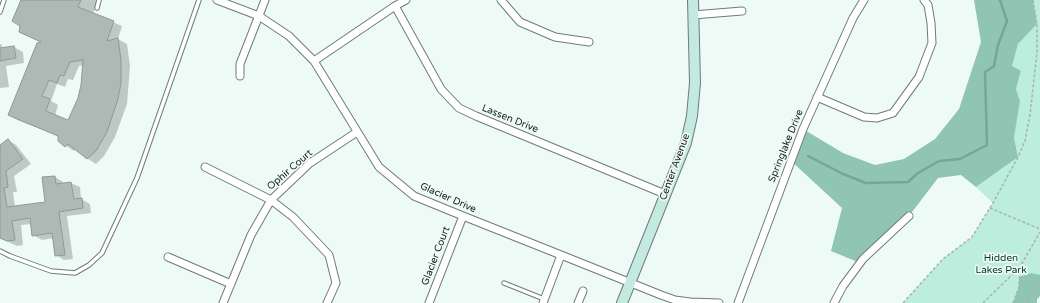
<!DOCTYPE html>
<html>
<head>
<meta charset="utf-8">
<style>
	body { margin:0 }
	canvas { display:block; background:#eefaf5 }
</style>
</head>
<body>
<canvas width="1040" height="303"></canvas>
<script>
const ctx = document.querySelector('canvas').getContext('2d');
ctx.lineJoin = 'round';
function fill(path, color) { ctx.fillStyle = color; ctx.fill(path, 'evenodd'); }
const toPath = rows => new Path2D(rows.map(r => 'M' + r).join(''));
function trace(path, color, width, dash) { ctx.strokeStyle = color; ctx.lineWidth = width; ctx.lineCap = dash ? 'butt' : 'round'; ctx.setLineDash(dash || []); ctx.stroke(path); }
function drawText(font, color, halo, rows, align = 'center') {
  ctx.font = font + ' "Varela Round",sans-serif'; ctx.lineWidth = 3.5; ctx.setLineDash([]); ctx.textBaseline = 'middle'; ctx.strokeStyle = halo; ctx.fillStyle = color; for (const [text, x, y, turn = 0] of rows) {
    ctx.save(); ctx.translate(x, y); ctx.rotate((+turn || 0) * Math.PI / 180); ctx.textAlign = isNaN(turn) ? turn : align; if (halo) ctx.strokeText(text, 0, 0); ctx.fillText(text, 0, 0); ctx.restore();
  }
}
fill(toPath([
	[1033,0,1040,0,1040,296,1037,299,1037,303,903,303,943,259,972,237,993,203,976,187,1018,157,1014,138,1020,101,1016,89,1021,72,1012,66,1018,44,1036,24]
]), '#bdeddc');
fill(toPath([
	[974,0,1033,0,1037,24,1018,44,1012,66,1021,71,1016,89,1020,101,1014,138,1018,157,976,187,961,175,938,178,909,216,860,263,831,251,842,208,790,160,803,129,843,153,875,165,904,159,935,139,959,109,981,42],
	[1031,273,1040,275,1040,296,1037,299,1037,303,1013,303,1019,287,1019,277]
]), '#90c5b3');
fill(toPath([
	[22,0,98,0,93,14,122,26,118,39,127,44,130,66,127,104,115,137,104,156,96,164,88,159,76,149,74,151,66,146,59,136,17,120,9,115,43,43,20,32],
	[83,65,82,85,79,98,69,121,55,116,58,105,51,101,57,84,65,87,68,79,73,80,79,66],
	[0,44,2,45,2,49,14,47,23,52,24,63,6,66,9,87,0,88],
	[8,140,16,145,31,164,14,176,17,192,13,192,15,207,46,203,55,177,63,182,64,184,71,183,80,187,81,199,90,204,91,213,67,216,73,259,64,260,56,255,54,238,42,240,33,235,32,224,21,225,23,245,17,246,0,238,0,147]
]), '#0003');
trace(toPath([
	[808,156,843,174,866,183,908,182,918,173,939,161,960,159,987,145,985,72,994,66,998,45,1007,21,1000,0]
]), '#73a896', 2.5);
const building = toPath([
	[21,0,81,0,78,7,114,21,107,41,118,38,121,60,121,83,118,99,107,132,96,151,87,159,68,144,65,147,58,141,58,136,8,115,37,43,41,42,19,32,20,26,12,21,21,0],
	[83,60,81,85,78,98,68,120,46,111,50,99,42,96,49,80,57,83,60,75,64,76,70,62,83,60],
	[14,46,16,58,0,61,0,48,14,46],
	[8,139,23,159,6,171,8,187,4,188,7,207,45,202,42,177,55,176,56,184,71,182,74,199,82,198,83,208,59,212,65,255,55,256,52,233,32,236,30,218,12,221,15,240,7,241,0,238,0,145,8,139]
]);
fill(building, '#aeb9b5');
trace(building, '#8e9994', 1);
const lane = toPath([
	[97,8,99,0],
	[0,12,4,0],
	[0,251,10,256,51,271,75,273,89,265,102,253,137,178,199,0],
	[504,283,544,299]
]);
const street = toPath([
	[217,0,259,16,289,36,314,61,379,167,414,196,463,216,561,255,661,295,675,300,690,302,719,303],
	[501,0,520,22,555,37,589,42],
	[395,6,441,89,459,108,476,116,665,194],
	[693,15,742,11],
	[314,61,395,6,406,0],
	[240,76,240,64,265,0],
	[817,97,864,117,877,118,893,113,919,77,932,43,931,23,928,5,924,0],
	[205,167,271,200,293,217,329,255,336,283,327,303],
	[168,257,231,284],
	[223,303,251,235,271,200,310,163,357,132],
	[429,303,463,216],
	[543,303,561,255],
	[578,303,583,291],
	[738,303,803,129,853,18,864,0],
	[834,303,843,286,863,259,909,216]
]);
const secondary = toPath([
	[622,303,686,143,692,116,695,83,693,0]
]);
trace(lane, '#707b77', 5.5);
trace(street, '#707b77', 9);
trace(secondary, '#707b77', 12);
trace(toPath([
	[990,208,1040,229],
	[903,303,943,259,972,237,993,203,1018,157,1025,141,1030,115,1037,52,1037,24,1033,0],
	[983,303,1020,267,1040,232],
	[1013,303,1019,287,1020,268],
	[1026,303,1029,295,1040,281]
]), '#a8b2ae', 1.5, [3, 2]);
trace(lane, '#fff', 3.5);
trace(street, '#fff', 7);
trace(secondary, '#c3e9e0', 10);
drawText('10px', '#191e1c', '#eefaf5', [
	["Lassen Drive",510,119,22],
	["Springlake Drive",786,146,-68],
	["Center Avenue",675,167,-70],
	["Ophir Court",290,170,-41],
	["Glacier Drive",448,198,24],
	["Glacier Court",436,256,-69]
]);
drawText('10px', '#023428', '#eefaf5', [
	["Hidden",1001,258],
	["Lakes Park",1001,270]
]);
</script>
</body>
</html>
